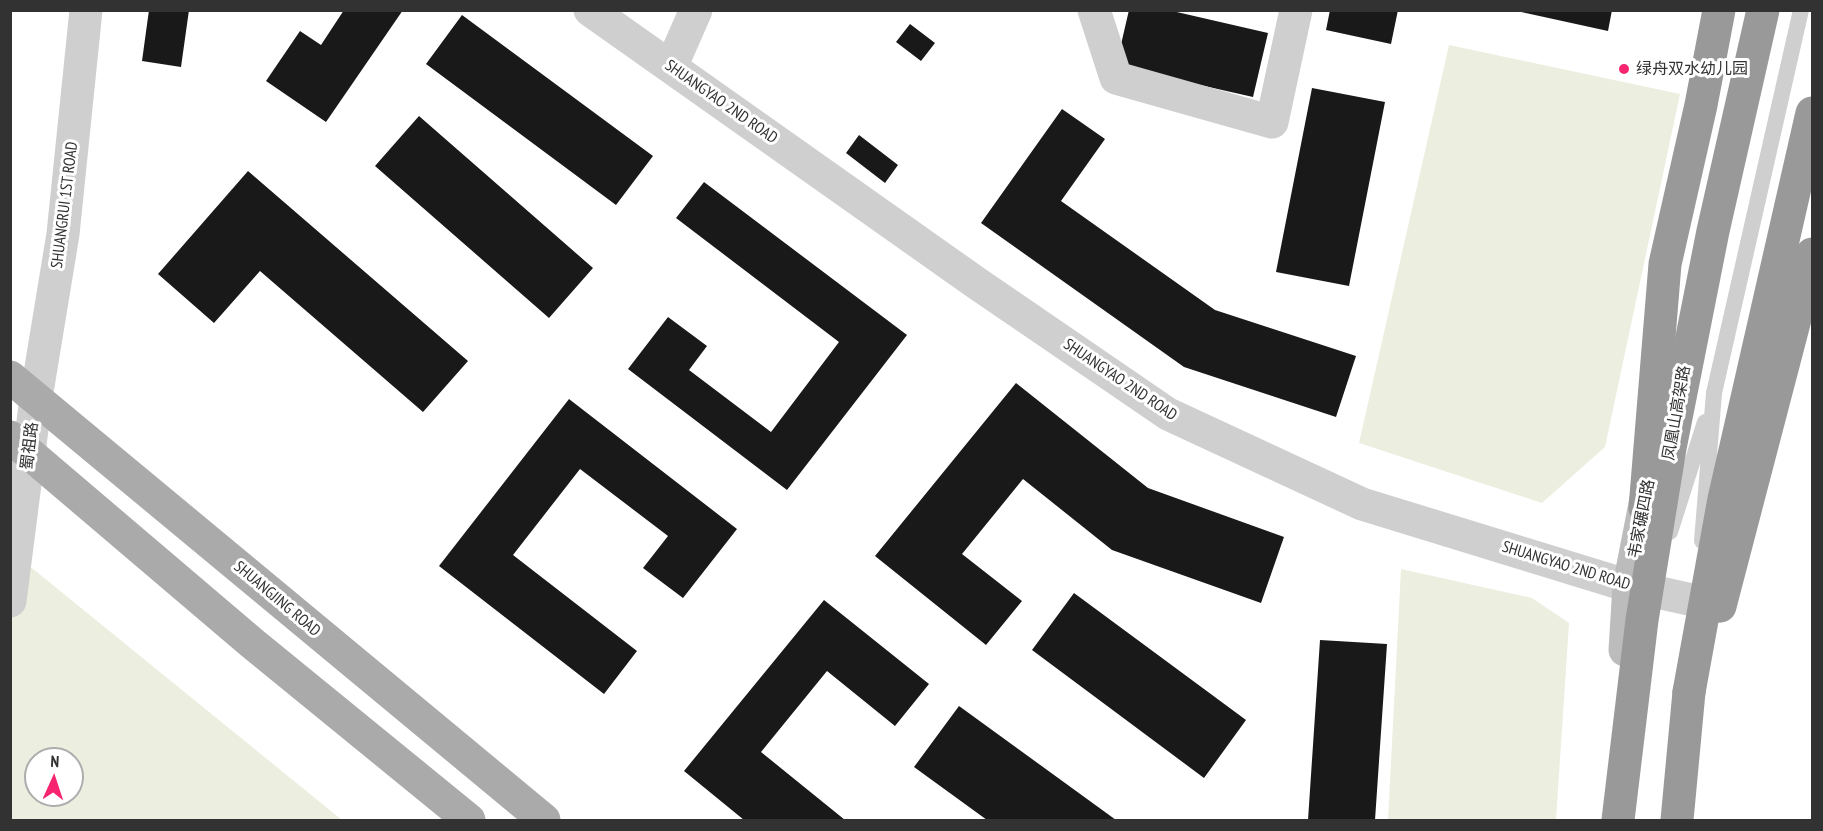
<!DOCTYPE html>
<html>
<head>
<meta charset="utf-8">
<style>
	body { margin:0 }
	#map { position:relative; width:1823px; height:831px; overflow:hidden; background:#fff; font-family:"PT Sans Narrow",sans-serif }
	canvas { display:block }
	.frame { position:absolute; inset:0; border:12px solid #323232; pointer-events:none }
	.north { position:absolute; left:24px; top:747px; width:60px; height:60px; box-sizing:border-box; background:#fff; border:2px solid #adadad; border-radius:50%; rotate:3deg; font-size:16px; font-weight:700; line-height:24px; text-align:center; color:#323232 }
	.north::after { content:''; display:block; margin:auto; width:21px; height:27px; background:#f72570; clip-path:polygon(50% 0,100% 100%,50% 72%,0 100%) }
</style>
</head>
<body>
<div id="map">
<canvas width="1823" height="831"></canvas>
<div class="frame"></div>
<div class="north">N</div>
</div>
<script>
const ctx = document.querySelector('canvas').getContext('2d');
ctx.lineJoin = 'round';
function fill(path, color) { ctx.fillStyle = color; ctx.fill(path, 'evenodd'); }
const toPath = rows => new Path2D(rows.map(r => 'M' + r).join(''));
function trace(path, color, width, dash) { ctx.strokeStyle = color; ctx.lineWidth = width; ctx.lineCap = dash ? 'butt' : 'round'; ctx.setLineDash(dash || []); ctx.stroke(path); }
function drawText(font, color, halo, rows, align = 'center') {
  ctx.font = font + ' "PT Sans Narrow","Noto Sans SC",sans-serif'; ctx.lineWidth = 6; ctx.setLineDash([]); ctx.textBaseline = 'middle'; ctx.strokeStyle = halo; ctx.fillStyle = color; for (const [text, x, y, turn = 0] of rows) {
    ctx.save(); ctx.translate(x, y); ctx.rotate((+turn || 0) * Math.PI / 180); ctx.textAlign = isNaN(turn) ? turn : align; if (halo) ctx.strokeText(text, 0, 0); ctx.fillText(text, 0, 0); ctx.restore();
  }
}
fill(toPath([
	[1449,45,1680,94,1605,447,1542,503,1359,443],
	[11,551,342,820,11,820],
	[36,759,72,759,72,795,36,795],
	[1401,569,1532,598,1569,623,1556,820,1388,820]
]), '#ecefdf');
fill(toPath([
	[149,10,189,10,181,67,142,61],
	[344,10,403,10,326,122,266,81,300,31,321,45],
	[1129,10,1168,10,1268,33,1253,97,1116,66],
	[1330,10,1398,10,1391,44,1326,30],
	[1512,10,1612,10,1608,31],
	[462,15,653,156,616,205,426,64],
	[910,24,935,43,921,61,896,42],
	[1312,88,1385,102,1349,286,1276,272],
	[1062,109,1105,139,1061,201,1215,310,1356,356,1336,417,1184,367,981,223],
	[419,116,593,268,549,318,375,166],
	[859,135,898,165,885,183,846,153],
	[248,171,468,361,423,412,260,271,214,323,158,274],
	[704,182,907,335,787,490,628,369,668,317,707,346,689,370,771,432,839,342,676,218],
	[1016,383,1148,488,1284,537,1261,603,1112,550,1023,479,962,554,1022,601,986,645,875,556],
	[569,399,737,529,683,598,643,568,668,536,580,469,513,555,637,651,604,694,439,566],
	[1074,593,1246,720,1204,778,1032,650],
	[824,600,929,684,895,726,827,671,761,752,845,820,744,820,684,771],
	[1320,640,1387,644,1375,820,1308,820],
	[959,706,1116,820,987,820,914,767]
]), '#191919');
trace(toPath([
	[1714,393,1801,10]
]), '#cfcfcf', 16);
trace(toPath([
	[590,10,975,282,1168,414,1362,504,1629,586,1720,606],
	[1094,10,1116,78,1272,122,1296,10],
	[671,67,696,10],
	[10,601,36,398,63,234,86,10]
]), '#cfcfcf', 33);
trace(toPath([
	[1625,650,1629,586,1647,494]
]), '#bcbcbc', 33);
trace(toPath([
	[10,377,544,820],
	[10,437,252,643,469,820]
]), '#aaa', 33);
trace(toPath([
	[1645,508,1665,264,1701,105,1719,10],
	[1720,606,1812,254],
	[1677,820,1689,692]
]), '#999', 33);
trace(toPath([
	[1670,532,1705,422],
	[1702,541,1714,393]
]), '#cfcfcf', 16);
trace(toPath([
	[1689,692,1724,499,1812,113],
	[1618,820,1642,620,1670,448,1713,231,1763,10]
]), '#999', 33);
for (const [x, y, r, color] of [
	[1624,69,6,"#f72570"]
]) { const dot = new Path2D(); dot.arc(x, y, r, 0, 2 * Math.PI); ctx.fillStyle = color; ctx.fill(dot); trace(dot, '#fff', 2); }
drawText('16px', '#323232', '#fff', [
	["绿舟双水幼儿园",1636,69]
], 'left');
drawText('16px', '#323232', '#fff', [
	["SHUANGYAO 2ND ROAD",721,102,35],
	["SHUANGRUI 1ST ROAD",65,205,-83],
	["SHUANGYAO 2ND ROAD",1120,380,34],
	["凤凰山高架路",1677,413,-80],
	["蜀祖路",30,446,-83],
	["韦家碾四路",1642,519,-79],
	["SHUANGYAO 2ND ROAD",1566,566,17],
	["SHUANGJING ROAD",277,599,40]
]);
</script>
</body>
</html>
